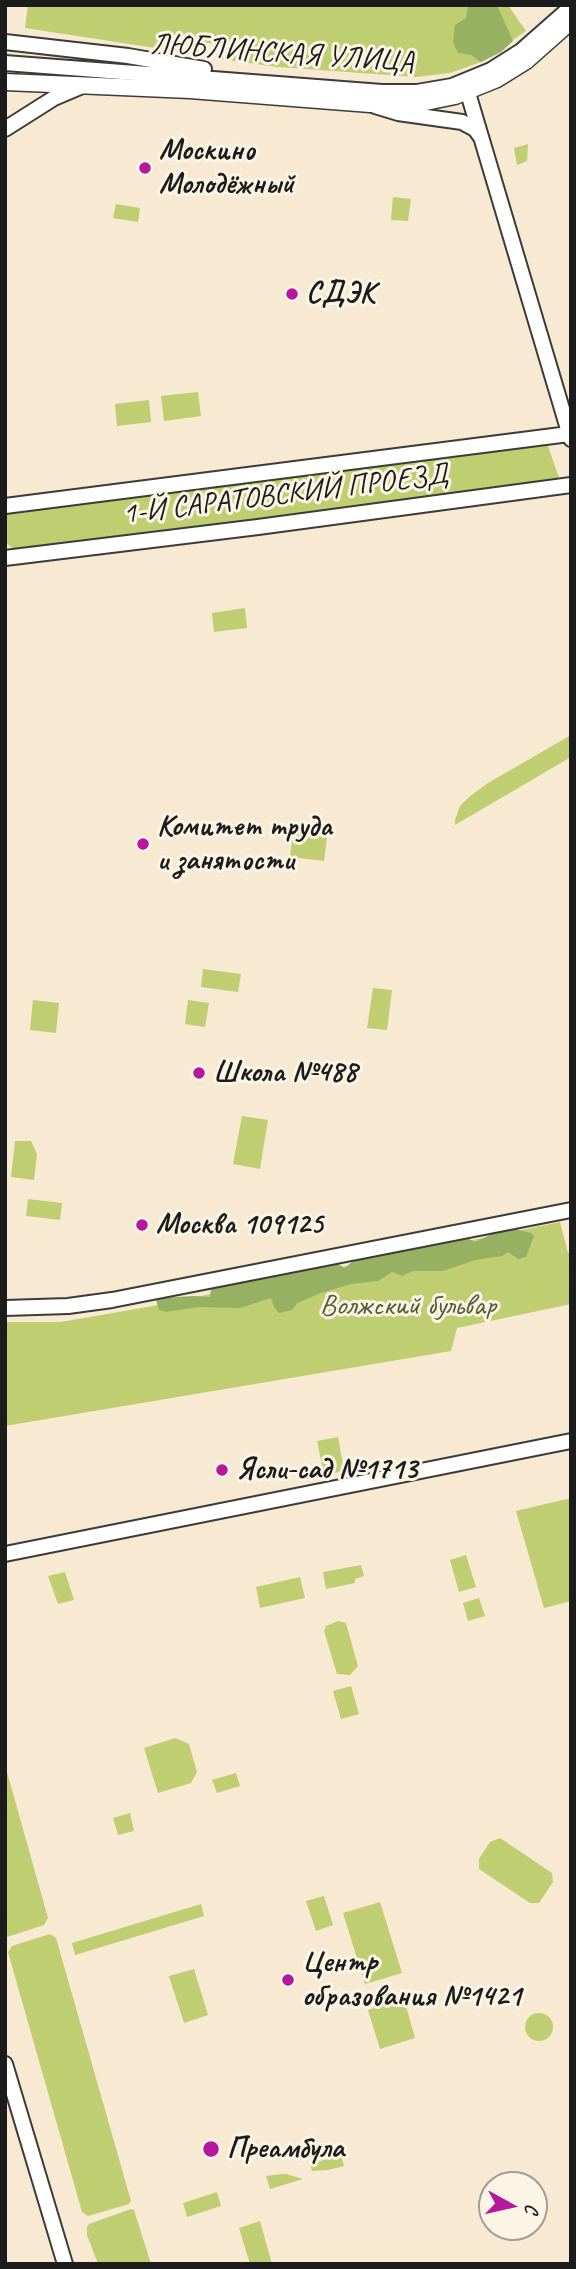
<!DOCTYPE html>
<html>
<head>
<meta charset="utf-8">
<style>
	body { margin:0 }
	#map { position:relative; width:576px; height:2269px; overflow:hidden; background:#f8e9d2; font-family:Caveat,sans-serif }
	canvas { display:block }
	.frame { position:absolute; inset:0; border:7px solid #1c1c1c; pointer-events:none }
	.north { position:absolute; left:478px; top:2171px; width:70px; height:70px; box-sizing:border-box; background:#fcf5e5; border:2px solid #a29e95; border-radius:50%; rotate:98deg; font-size:19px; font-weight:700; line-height:28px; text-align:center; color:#1c1c1c }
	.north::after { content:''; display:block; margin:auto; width:24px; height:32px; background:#b5179e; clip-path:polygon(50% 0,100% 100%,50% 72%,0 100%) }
</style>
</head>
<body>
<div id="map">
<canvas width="576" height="2269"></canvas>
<div class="frame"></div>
<div class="north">С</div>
</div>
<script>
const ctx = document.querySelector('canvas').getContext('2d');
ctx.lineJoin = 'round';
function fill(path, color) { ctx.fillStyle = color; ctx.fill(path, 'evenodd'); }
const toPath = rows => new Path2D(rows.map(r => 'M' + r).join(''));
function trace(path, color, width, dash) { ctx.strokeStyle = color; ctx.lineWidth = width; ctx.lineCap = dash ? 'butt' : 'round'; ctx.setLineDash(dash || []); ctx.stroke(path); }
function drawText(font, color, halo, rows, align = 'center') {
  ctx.font = font + ' Caveat,sans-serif'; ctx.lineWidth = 6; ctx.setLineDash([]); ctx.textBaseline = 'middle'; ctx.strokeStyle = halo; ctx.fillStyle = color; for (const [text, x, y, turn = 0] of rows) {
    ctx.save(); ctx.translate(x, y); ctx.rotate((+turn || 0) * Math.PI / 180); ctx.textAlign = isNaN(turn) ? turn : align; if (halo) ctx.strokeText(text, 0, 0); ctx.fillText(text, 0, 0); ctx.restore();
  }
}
fill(toPath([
	[28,5,508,5,526,31,481,62,450,73,416,77,278,67,220,59,222,45,189,40,188,53,25,28],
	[528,144,527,161,517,165,514,148],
	[393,197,411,199,408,221,391,220],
	[116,204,140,208,138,222,113,218],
	[198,392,201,416,164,421,161,396],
	[149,400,151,422,117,426,115,404],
	[547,443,559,478,433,498,15,550,5,542,5,511,444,458],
	[245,608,247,628,214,632,212,613],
	[571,735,571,757,455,825,455,820,460,806,469,797,488,783],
	[294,825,328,829,324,861,290,857],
	[203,969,241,974,238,992,201,987],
	[373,988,392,990,387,1030,367,1028],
	[33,1000,59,1003,56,1033,30,1030],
	[188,1000,209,1003,205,1027,185,1024],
	[242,1116,268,1120,260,1169,233,1164],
	[15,1141,31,1141,37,1154,34,1180,11,1177],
	[28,1199,62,1203,60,1220,26,1216],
	[560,1222,568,1253,571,1253,571,1304,457,1328,451,1351,5,1426,5,1322,61,1322,153,1306],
	[338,1437,344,1471,324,1475,317,1441],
	[571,1498,571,1601,544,1608,516,1511],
	[466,1555,476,1587,459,1592,450,1560],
	[361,1565,364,1576,355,1579,355,1583,326,1589,323,1572],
	[65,1572,74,1600,58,1604,48,1576],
	[300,1577,305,1598,260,1608,256,1587],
	[479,1598,485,1616,468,1621,463,1603],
	[338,1621,346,1623,358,1666,350,1675,337,1674,324,1631,326,1626],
	[351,1686,359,1714,341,1719,333,1691],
	[175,1738,189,1744,197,1772,191,1783,158,1793,144,1748],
	[5,1765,48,1918,44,1925,7,1937,5,1937],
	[236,1773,240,1786,217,1793,212,1780],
	[130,1813,134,1831,118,1835,113,1818],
	[500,1838,552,1873,553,1882,539,1903,530,1903,479,1869,479,1859,490,1842],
	[324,1896,333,1925,316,1931,306,1901],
	[380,1902,402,1973,365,1984,343,1913],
	[201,1904,204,1916,75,1955,72,1943],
	[50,1934,56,1938,131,2201,129,2204,88,2216,82,2212,8,1952,12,1946],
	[194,1969,208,2015,184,2023,169,1976],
	[404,1999,415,2038,380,2049,368,2010],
	'525 2027a14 14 0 1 1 28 0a14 14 0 1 1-28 0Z',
	[341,2155,344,2166,328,2170,312,2171,310,2164],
	[282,2174,286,2174,303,2179,270,2189,266,2176],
	[217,2192,221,2206,187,2217,183,2203],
	[131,2209,134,2210,151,2264,98,2264,87,2235,87,2227,89,2224],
	[260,2221,272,2264,250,2264,239,2228]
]), '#bece70');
fill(toPath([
	[468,5,497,5,513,41,501,52,481,62,471,55,458,53,453,42,455,25,466,18],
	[514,1229,531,1233,534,1236,526,1257,518,1259,508,1252,502,1256,475,1260,443,1271,413,1271,402,1276,392,1272,378,1281,351,1284,321,1293,297,1303,292,1310,279,1313,274,1307,271,1298,240,1308,199,1307,166,1312,159,1310,156,1300,158,1298,194,1296,210,1297,211,1287,242,1280,250,1281,260,1275,274,1276,290,1270,298,1271,332,1261,345,1268,359,1256,465,1237,475,1242,494,1233]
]), '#96b162');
const secondary = toPath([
	[5,42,128,56,204,69],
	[5,63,382,92,417,92,452,86,491,70,521,51,571,7],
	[465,83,571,439],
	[375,106,398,113,462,122,475,129,480,136],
	[5,129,54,98,80,87],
	[5,506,569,434],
	[5,558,258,527,571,485],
	[5,1308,68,1306,112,1300,571,1210],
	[5,1554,571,1441],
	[5,2064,65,2264]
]);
const primary = toPath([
	[5,82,190,90,370,104,421,103,455,96,497,79,526,61,571,21]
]);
trace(secondary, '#3d3b37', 18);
trace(primary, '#3d3b37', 19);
trace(secondary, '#fff', 14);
trace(primary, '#fff', 16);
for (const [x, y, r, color] of [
	[145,168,7,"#b5179e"],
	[292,294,7,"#b5179e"],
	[143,844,7,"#b5179e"],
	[199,1073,7,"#b5179e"],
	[142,1225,7,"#b5179e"],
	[222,1470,7,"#b5179e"],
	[288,1980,7,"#b5179e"],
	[211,2149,9,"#b5179e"]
]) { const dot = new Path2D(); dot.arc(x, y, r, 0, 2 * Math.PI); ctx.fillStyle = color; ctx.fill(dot); trace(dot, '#fcf5e5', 2.5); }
drawText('30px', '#1c1c1c', '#fcf5e5', [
	["ЛЮБЛИНСКАЯ УЛИЦА",282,54,4],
	["1-Й САРАТОВСКИЙ ПРОЕЗД",285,495,-7]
]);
drawText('bold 30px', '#1c1c1c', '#fcf5e5', [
	["Москино",159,151],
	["Молодёжный",159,185],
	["СДЭК",306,294],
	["Комитет труда",157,827],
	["и занятости",157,861],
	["Школа №488",213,1073],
	["Москва 109125",156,1225],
	["Ясли-сад №1713",236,1470],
	["Центр",302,1963],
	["образования №1421",302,1997],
	["Преамбула",227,2149]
], 'left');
drawText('30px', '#555a39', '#fcf5e5', [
	["Волжский бульвар",408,1306]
]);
</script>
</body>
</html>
